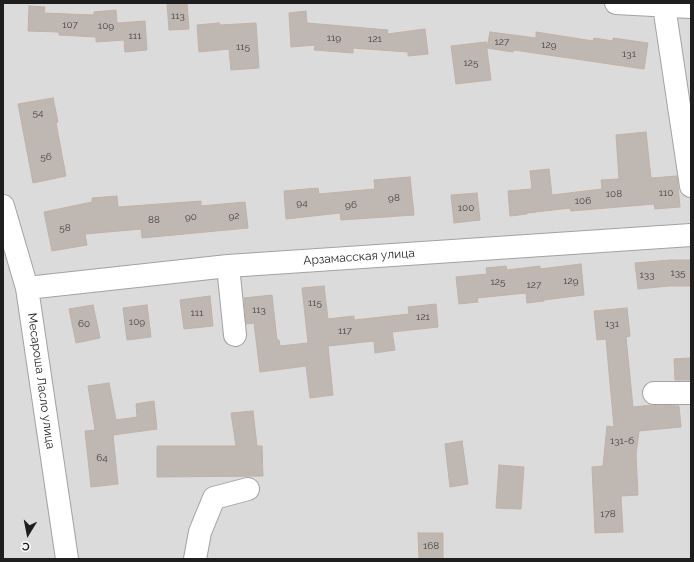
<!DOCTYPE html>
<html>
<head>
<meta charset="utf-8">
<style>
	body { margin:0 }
	#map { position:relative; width:694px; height:562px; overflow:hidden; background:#efebe5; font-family:Raleway,sans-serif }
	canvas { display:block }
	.frame { position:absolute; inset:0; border:4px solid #1e1e1e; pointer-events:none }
	.north { position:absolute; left:8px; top:514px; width:40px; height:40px; -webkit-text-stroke:3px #fff; paint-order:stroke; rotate:190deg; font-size:11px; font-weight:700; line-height:16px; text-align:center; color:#1e1e1e }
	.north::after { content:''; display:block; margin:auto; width:14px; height:18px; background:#1e1e1e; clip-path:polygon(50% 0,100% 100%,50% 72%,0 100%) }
</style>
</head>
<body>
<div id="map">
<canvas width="694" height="562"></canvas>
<div class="frame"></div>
<div class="north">С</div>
</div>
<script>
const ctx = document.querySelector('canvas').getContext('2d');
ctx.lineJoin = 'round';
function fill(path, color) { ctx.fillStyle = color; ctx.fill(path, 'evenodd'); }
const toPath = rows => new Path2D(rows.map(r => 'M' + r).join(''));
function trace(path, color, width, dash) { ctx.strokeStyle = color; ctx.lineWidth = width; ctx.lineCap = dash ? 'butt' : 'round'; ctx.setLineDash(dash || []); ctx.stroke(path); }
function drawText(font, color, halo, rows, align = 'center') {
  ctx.font = font + ' Raleway,sans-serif'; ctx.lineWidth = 3; ctx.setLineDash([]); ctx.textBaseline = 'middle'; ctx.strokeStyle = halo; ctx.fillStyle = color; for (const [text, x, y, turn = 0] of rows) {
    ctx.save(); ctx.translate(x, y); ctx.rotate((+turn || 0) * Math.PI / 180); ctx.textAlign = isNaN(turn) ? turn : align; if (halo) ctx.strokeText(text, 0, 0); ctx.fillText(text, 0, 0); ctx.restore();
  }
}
fill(toPath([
	[3,3,691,3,691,559,3,559]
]), '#dcdbdb');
const building = toPath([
	[167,3,187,3,189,29,169,30,167,3],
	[29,6,45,7,44,13,94,15,94,12,116,10,117,23,145,21,147,50,125,52,124,40,96,42,96,37,59,35,59,32,28,31,29,6],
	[306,11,307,23,388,30,387,34,425,29,428,54,408,56,408,52,353,48,353,53,314,50,315,45,291,47,289,13,306,11],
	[219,23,220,25,256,23,259,68,231,70,229,49,199,52,197,25,219,23],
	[490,32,536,38,536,32,593,41,594,38,613,41,613,38,648,43,644,69,514,50,513,52,487,48,490,32],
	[486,42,491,80,456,84,451,46,486,42],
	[53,98,58,122,56,123,66,176,33,183,18,104,53,98],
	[646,132,651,178,677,176,680,207,655,209,654,204,571,211,570,208,527,213,527,214,510,216,508,191,532,189,530,171,549,169,552,195,602,189,601,180,619,179,616,135,646,132],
	[410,177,414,215,341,220,340,213,286,219,284,191,318,188,319,194,375,189,374,180,410,177],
	[477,193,480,220,454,223,451,195,477,193],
	[117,196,118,207,201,201,201,206,245,202,248,228,142,238,141,229,85,234,87,245,52,251,44,212,92,202,92,198,117,196],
	[671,260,691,260,691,286,669,286,638,289,635,263,671,260],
	[581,264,584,295,544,300,544,301,527,303,526,293,477,298,478,302,459,304,456,277,487,274,486,268,506,266,507,270,540,266,540,269,581,264],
	[324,286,328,319,354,316,354,320,409,314,408,307,436,304,438,327,392,332,395,350,375,353,374,341,328,346,333,395,310,398,306,366,260,372,254,323,246,324,244,298,272,295,277,340,279,340,280,346,308,343,302,288,324,286],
	[210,296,213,326,184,329,180,300,210,296],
	[93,305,100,338,76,343,69,309,93,305],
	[147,305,151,337,127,340,123,308,147,305],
	[627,308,630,336,626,337,633,407,653,405,679,406,681,427,639,431,636,455,638,495,621,496,623,532,595,533,592,467,603,466,607,426,614,427,606,339,597,340,594,311,627,308],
	[691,358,691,380,675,380,674,359,691,358],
	[109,383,116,420,137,417,136,404,154,401,157,429,113,435,118,484,91,487,85,431,95,430,88,386,109,383],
	[253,411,257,446,262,446,263,476,157,477,157,446,236,446,231,413,253,411],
	[462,441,468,484,450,487,445,444,462,441],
	[499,465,524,467,521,509,496,508,499,465],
	[418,533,443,533,443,559,419,559,418,533]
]);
fill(building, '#bfb7b1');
trace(building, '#c0b2a8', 1);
const minor = toPath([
	[616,3,691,7],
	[664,6,691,186],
	[3,206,27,288,67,559],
	[228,266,235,335],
	[27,288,228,266,691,235],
	[654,393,691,393],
	[195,559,200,532,214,498,248,489]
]);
trace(minor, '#a2a2a2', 24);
trace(minor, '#fff', 22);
drawText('10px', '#464443', null, [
	["113",178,16],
	["107",70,25],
	["109",106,26],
	["111",135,36],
	["119",334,38],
	["121",375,39],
	["127",502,42],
	["129",549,45],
	["115",243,47],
	["131",629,54],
	["125",471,63],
	["54",38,113],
	["56",46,157],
	["110",666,193],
	["108",614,194],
	["98",394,198],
	["106",583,201],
	["94",302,203],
	["96",351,205],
	["100",466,208],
	["92",234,216],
	["90",191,217],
	["88",154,220],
	["58",65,228],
	["135",678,273],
	["133",647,275],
	["129",571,281],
	["125",498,282],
	["127",534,285],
	["115",315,303],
	["113",259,310],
	["111",197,313],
	["121",423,317],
	["109",137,322],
	["60",84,324],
	["131",612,324],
	["117",345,331],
	["131-б",622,441],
	["64",102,458],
	["178",608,514],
	["168",431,546]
]);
drawText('12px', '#1e1e1e', '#fff', [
	["Арзамасская улица",359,257,-4],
	["Месароша Ласло улица",41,381,82]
]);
</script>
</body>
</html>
